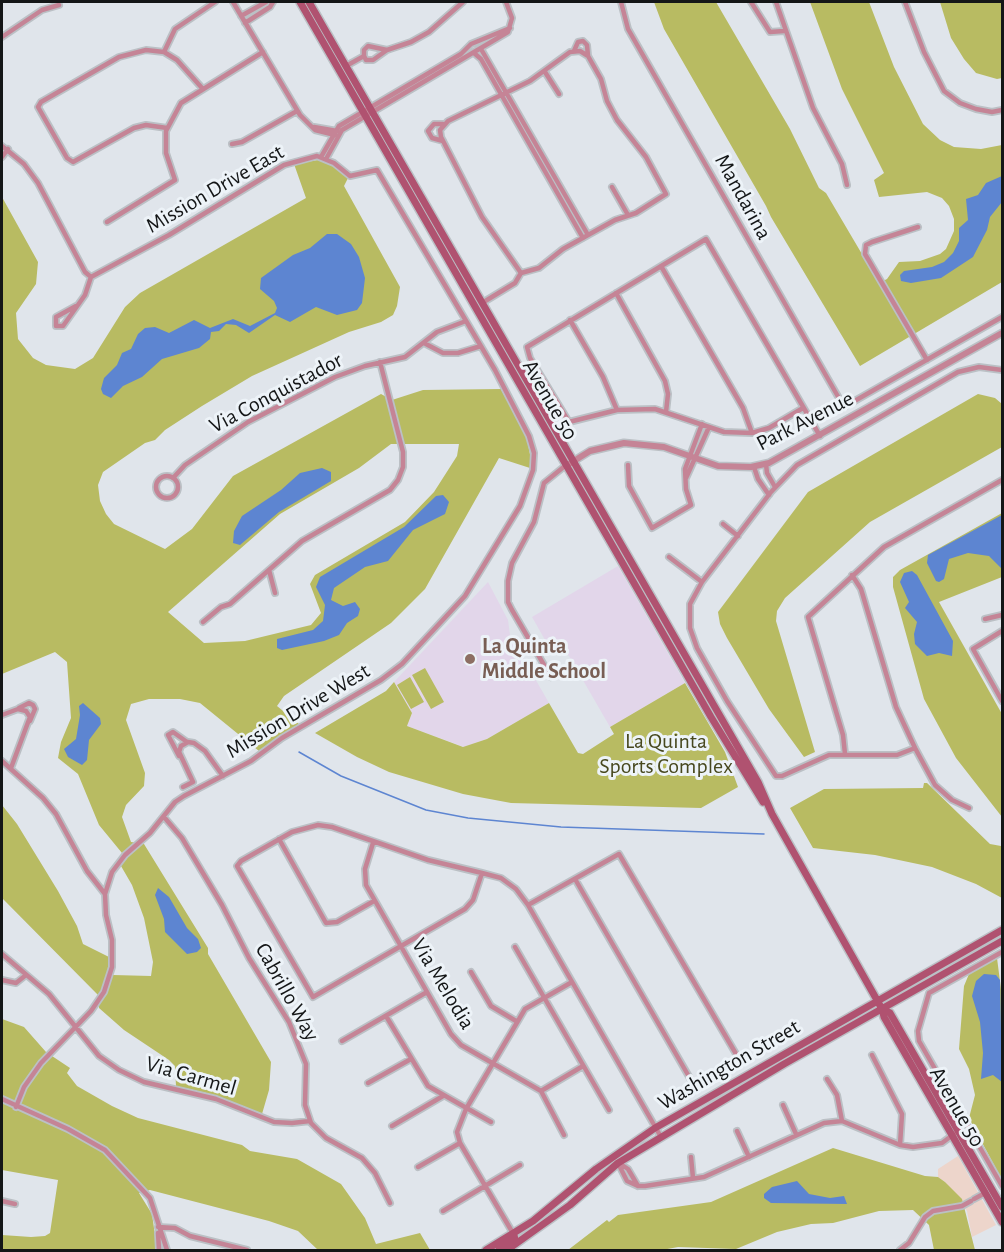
<!DOCTYPE html>
<html>
<head>
<meta charset="utf-8">
<style>
	body { margin:0 }
	#map { position:relative; width:1004px; height:1252px; overflow:hidden; background:#e0e5eb; font-family:"Alegreya Sans",sans-serif }
	canvas { display:block }
	.frame { position:absolute; inset:0; border:3px solid #141617; pointer-events:none }
</style>
</head>
<body>
<div id="map">
<canvas width="1004" height="1252"></canvas>
<div class="frame"></div>
</div>
<script>
const ctx = document.querySelector('canvas').getContext('2d');
ctx.lineJoin = 'round';
function fill(path, color) { ctx.fillStyle = color; ctx.fill(path, 'evenodd'); }
const toPath = rows => new Path2D(rows.map(r => 'M' + r).join(''));
function trace(path, color, width, dash) { ctx.strokeStyle = color; ctx.lineWidth = width; ctx.lineCap = dash ? 'butt' : 'round'; ctx.setLineDash(dash || []); ctx.stroke(path); }
function drawText(font, color, halo, rows, align = 'center') {
  ctx.font = font + ' "Alegreya Sans",sans-serif'; ctx.lineWidth = 6; ctx.setLineDash([]); ctx.textBaseline = 'middle'; ctx.strokeStyle = halo; ctx.fillStyle = color; for (const [text, x, y, turn = 0] of rows) {
    ctx.save(); ctx.translate(x, y); ctx.rotate((+turn || 0) * Math.PI / 180); ctx.textAlign = isNaN(turn) ? turn : align; if (halo) ctx.strokeText(text, 0, 0); ctx.fillText(text, 0, 0); ctx.restore();
  }
}
fill(toPath([
	[958,1156,996,1225,972,1237,967,1211,945,1182,938,1177,938,1169]
]), '#edd5cb');
fill(toPath([
	[618,566,685,683,610,727,569,656,564,652,553,654,532,617],
	[488,582,508,620,510,635,549,703,487,739,464,747,407,726,412,713,394,682]
]), '#e2d6ea');
fill(toPath([
	[654,2,716,2,790,129,819,188,826,193,879,283,887,279,899,262,920,261,940,254,946,249,954,231,954,219,949,206,942,198,927,192,879,197,874,180,884,173,842,89,810,2,869,2,894,67,923,124,940,140,954,147,981,149,1002,145,1002,282,860,366,771,217,766,206,664,29],
	[940,2,1002,2,1002,78,997,79,976,73,964,59,951,38],
	[318,160,331,164,348,178,344,186,400,287,397,306,393,315,381,322,349,332,252,376,202,406,165,430,155,440,145,443,103,472,98,485,100,501,106,514,114,524,165,549,192,529,233,476,381,394,392,400,423,390,501,389,527,438,531,460,530,468,499,458,425,589,391,623,284,696,277,706,299,724,259,751,200,703,180,699,149,699,131,704,126,720,145,773,144,786,126,805,122,817,131,842,144,844,208,948,208,954,271,1062,269,1090,262,1114,206,1093,176,1086,175,1066,169,1060,124,1030,99,1008,98,995,2,898,2,805,17,824,58,891,77,926,83,944,109,957,113,975,151,976,153,962,144,918,132,885,121,866,122,853,99,825,78,774,58,758,61,742,71,718,67,662,55,652,2,674,2,197,38,262,36,284,16,313,18,339,33,358,46,365,75,369,93,358,125,307,140,293,306,198,294,164],
	[391,444,459,444,457,456,434,492,405,522,315,575,310,584,321,613,311,625,245,641,204,643,168,612,280,514,359,468],
	[978,394,995,398,1002,404,1002,447,870,522,785,598,777,611,776,621,815,752,804,757,769,709,727,638,720,624,718,612,808,492],
	[1002,513,1002,577,939,602,1002,714,1002,817,956,758,924,699,893,587,893,577,900,570],
	[425,668,444,702,431,709,412,675],
	[410,677,424,702,411,709,397,685],
	[394,682,412,713,407,726,463,747,487,739,549,703,578,753,583,754,614,734,610,727,685,683,725,752,738,787,701,808,511,803,463,794,389,772,357,757,315,733,386,691],
	[924,783,927,783,990,844,1001,846,1002,842,1002,898,976,884,932,867,875,855,813,848,790,808,824,789,923,788],
	[997,958,1002,997,1002,1180,969,1118,975,1095,969,1069,959,1049,964,986,969,974],
	[2,1019,24,1027,46,1052,70,1068,67,1073,77,1086,112,1106,138,1118,242,1145,250,1151,297,1159,341,1184,365,1218,376,1244,420,1233,430,1250,318,1250,298,1231,269,1221,150,1190,139,1193,152,1214,157,1250,2,1250,2,1235,31,1237,45,1236,50,1233,58,1180,2,1170],
	[833,1148,925,1176,938,1177,945,1182,962,1199,975,1250,934,1250,929,1225,913,1210,879,1211,833,1223,811,1224,777,1232,736,1249,678,1247,662,1250,568,1250,607,1220,609,1222,618,1215,711,1202]
]), '#b8bb62');
fill(toPath([
	[1002,176,1002,202,990,217,987,230,973,257,941,278,911,283,901,281,900,275,904,271,932,267,944,262,953,253,959,241,959,228,968,220,966,199,978,195,986,183],
	[327,234,337,234,351,244,359,257,365,278,362,303,357,310,337,315,316,307,290,322,275,315,249,333,236,325,226,324,219,331,211,332,210,339,199,348,162,359,142,377,123,386,111,398,103,394,101,389,104,378,117,365,122,353,131,349,138,334,145,328,155,327,169,333,194,320,210,328,233,319,250,326,275,313,277,308,274,301,260,289,261,278,293,255,310,248],
	[322,468,331,472,331,481,279,512,240,545,233,543,234,531,242,516,281,490,300,473],
	[443,495,449,502,445,514,413,530,388,561,365,567,334,588,331,600,343,606,355,602,360,609,358,616,347,623,339,635,324,641,282,650,277,648,277,639,313,630,323,621,325,605,316,587,320,577,404,527,436,496],
	[1002,515,1002,569,989,556,968,553,949,559,944,579,939,582,936,581,927,563,928,555],
	[912,571,917,575,953,641,952,656,939,653,927,656,915,644,914,634,917,622,905,608,909,602,900,582,904,573],
	[83,703,100,718,101,724,89,740,87,760,82,765,68,757,64,749,76,739,80,715,79,706],
	[158,888,169,897,187,928,198,939,201,948,197,952,187,954,165,932,164,919,155,895],
	[984,974,996,975,1000,980,1002,1082,993,1075,981,1079,983,1053,980,1022,972,996,976,981],
	[797,1181,809,1194,830,1198,844,1196,847,1204,771,1203,764,1198,764,1194,772,1187]
]), '#5d85d1');
trace(toPath([
	[299,752,341,776,426,810,468,818,561,827,764,834]
]), '#5d85d1', 1.5);
const minor = toPath([
	[233,2,300,115,315,130,335,135],
	[621,2,628,29,844,407,1002,317],
	[751,2,770,32,784,31],
	[776,2,813,108,842,164,847,185],
	[905,2,924,52,944,91,960,103,976,109,992,112,1002,110],
	[241,16,266,2],
	[245,23,270,7,273,2],
	[2,37,42,10,59,5],
	[481,49,588,235],
	[387,50,368,46,364,50,364,56,366,60,373,60,387,50,411,42,429,32,463,2],
	[574,51,578,42,583,41,587,45,588,56],
	[580,51,588,56,601,79,607,101,617,120,646,157,666,194,636,213,615,220,563,249,539,268,521,273,482,217,441,137,440,130,448,121,530,81,570,52,580,51],
	[164,52,175,29,215,2],
	[474,53,481,59,583,238],
	[346,66,364,56],
	[545,72,559,94],
	[314,127,337,131],
	[167,128,146,125,134,128,73,162,67,158,38,107,41,102,119,57,146,50,164,52,177,60,202,88],
	[443,141,432,138,428,131,434,124,443,124],
	[232,144,242,142,297,111],
	[2,146,24,164,38,183,85,272,91,277,169,235,284,165,317,156,334,163,350,176,377,170,495,370,529,436,534,453,533,470,520,506,465,596,402,664,381,680,282,738,251,761,184,796,175,802,150,833,125,855,112,872,105,894,106,915,112,940,112,967,104,992,91,1011,41,1063,24,1087,16,1107],
	[2,157,8,149],
	[321,157,339,126,461,54,471,44,510,28],
	[326,159,342,130,508,32,512,18,506,2],
	[612,187,628,215],
	[107,222,175,180,166,153,166,131,181,103,263,52],
	[918,227,872,242,866,245,865,254,927,360],
	[661,266,743,408,752,433],
	[616,293,665,381,668,394,666,412],
	[482,303,515,283,521,273],
	[76,306,56,317,56,326,63,326,85,295,91,277],
	[570,320,603,377,617,410],
	[424,343,443,353,458,353,481,346],
	[803,408,769,428,752,433,724,432,655,409,617,410,569,422,530,358,527,347,706,239,820,436],
	[766,464,767,473,775,487],
	[628,465,629,486,652,528,691,505,686,489,685,469,702,424],
	[754,467,758,479,769,495],
	'156 487a11 11 0 1 1 22 0a11 11 0 1 1-22 0Z',
	[173,478,185,465,248,422,335,377,365,366,405,357,437,332,466,321],
	[686,478,709,427],
	[723,524,738,536],
	[669,557,702,582],
	[269,570,275,593],
	[852,575,861,589,896,707,915,748,935,785,952,800,969,808],
	[985,619,1002,615],
	[203,622,221,607,230,604,302,541,390,490,398,480,403,467,403,452,380,362],
	[1002,631,973,649,1002,701],
	[551,677,512,610,508,602,508,581,512,563,534,522,544,483,566,465],
	[19,708,29,703,33,705,35,709,30,721],
	[2,715,18,709,26,711,30,717,11,768],
	[915,748,897,755,829,755,782,776,776,776,727,701,697,648,690,628,690,604,702,582,771,492,797,465,958,372,979,367,1002,370],
	[845,754,843,735,808,617,884,547,1002,480],
	[179,756,168,735,173,732,187,742],
	[2,761,43,798,56,814,87,871,105,894],
	[183,787,193,782,179,752,181,746,188,742,194,743,205,751,223,776],
	[164,817,182,838,222,905,249,958,289,1022,306,1064,305,1105,311,1123,326,1138,362,1158,375,1173,390,1203],
	[279,839,326,923,337,922,374,901],
	[373,843,365,869,366,885,451,1034,461,1045,541,1091,564,1135],
	[482,873,473,900,465,909,313,997,237,866,241,861,292,832,318,825,332,827,428,860,482,873,501,878,516,889,528,905,661,1137],
	[575,879,695,1087],
	[528,905,619,854,739,1059],
	[515,947,609,1110],
	[1002,952,929,993,918,1031,919,1041,1002,1186],
	[2,954,49,994,99,1056,119,1070,144,1082,216,1099,274,1122,292,1123,310,1121],
	[471,972,491,1006,516,1021],
	[2,980,16,983,26,975],
	[386,1016,428,1086,491,1122],
	[342,1041,427,992],
	[872,1055,902,1114,900,1145],
	[827,1079,837,1095,842,1121],
	[368,1083,411,1059],
	[541,1091,583,1066],
	[2,1099,68,1129,105,1150,150,1198,167,1250],
	[783,1105,796,1134],
	[392,1126,443,1096],
	[737,1131,749,1157],
	[691,1157,693,1178],
	[618,1163,627,1181,638,1186,645,1186,704,1177,824,1123,842,1121,900,1145,913,1147,942,1143,954,1134],
	[619,1163,628,1169,638,1186],
	[418,1167,460,1143],
	[974,1199,985,1193],
	[2,1201,15,1204],
	[443,1211,520,1165],
	[158,1227,175,1228,190,1236,247,1250],
	[158,1233,159,1250],
	[514,1235,460,1143,457,1132,466,1109,525,1009,572,982],
	[900,1250,909,1243,925,1217,933,1211,962,1206,971,1201]
]);
const tertiary = toPath([
	[569,464,590,451,624,443,664,447,718,466,751,467,769,463,1002,333]
]);
const secondary = toPath([
	[300,2,711,717,763,802],
	[309,2,758,782,772,814,882,1009,884,1017,1002,1222],
	[882,1009,890,1013,1002,1207],
	[486,1250,533,1221,596,1169,655,1128,1002,930],
	[499,1250,515,1240,514,1235],
	[507,1250,570,1205,618,1163,784,1064,1002,941]
]);
trace(minor, '#bbc0c5', 8);
trace(tertiary, '#bbc0c5', 9);
trace(secondary, '#bbc0c5', 10);
trace(minor, '#c58496', 4.5);
trace(tertiary, '#c58496', 6);
trace(secondary, '#b05270', 7);
for (const [x, y, r, color] of [
	[470,659,6,"#8d6e63"]
]) { const dot = new Path2D(); dot.arc(x, y, r, 0, 2 * Math.PI); ctx.fillStyle = color; ctx.fill(dot); trace(dot, '#edf3f8', 2); }
drawText('22px', '#141617', '#edf3f8', [
	["Mission Drive East",215,189,-30],
	["Mandarina",743,197,61],
	["Via Conquistador",276,393,-28],
	["Avenue 50",550,400,60],
	["Park Avenue",805,421,-27],
	["Mission Drive West",298,711,-31],
	["Via Melodia",443,984,59],
	["Cabrillo Way",287,992,61],
	["Washington Street",729,1065,-30],
	["Via Carmel",191,1076,16],
	["Avenue 50",957,1107,60]
]);
drawText('bold 22px', '#785e54', '#edf3f8', [
	["La Quinta",482,646],
	["Middle School",482,671]
], 'left');
drawText('22px', '#47481e', '#edf3f8', [
	["La Quinta",666,741],
	["Sports Complex",666,766]
]);
</script>
</body>
</html>
